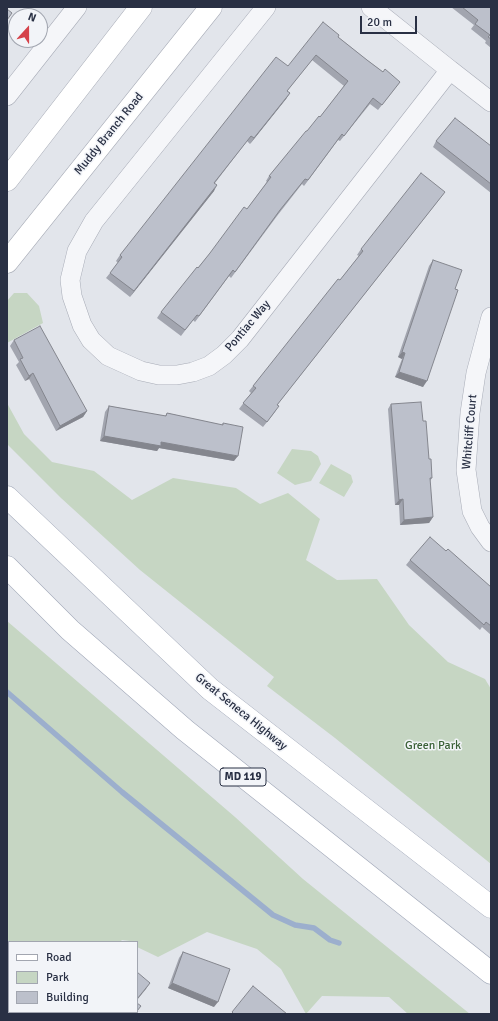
<!DOCTYPE html>
<html>
<head>
<meta charset="utf-8">
<style>
	body { margin:0 }
	#map { position:relative; width:498px; height:1021px; overflow:hidden; background:#e2e5eb; font-family:Signika,sans-serif }
	canvas { display:block }
	.frame { position:absolute; inset:0; border:8px solid #293044; pointer-events:none }
	.legend { position:absolute; left:8px; top:941px; width:130px; height:72px; box-sizing:border-box; background:#f2f4f8; border:1px solid #a2a6b0; margin:0; padding:5px 7px; list-style:none; font-size:12px; color:#293044 }
	.legend li { display:flex; align-items:center; gap:8px; height:20px }
	.legend b { width:20px; border:1px solid #a2a6b0 }
	.north { position:absolute; left:8px; top:8px; width:40px; height:40px; box-sizing:border-box; background:#f2f4f8; border:1px solid #a2a6b0; border-radius:50%; rotate:21deg; font-size:11px; font-weight:700; line-height:16px; text-align:center; color:#293044 }
	.north::after { content:''; display:block; margin:auto; width:14px; height:18px; background:#d5424a; clip-path:polygon(50% 0,100% 100%,50% 72%,0 100%) }
	.scale { position:absolute; left:360px; top:16px; width:57px; height:18px; box-sizing:border-box; border:2px solid #293044; border-top:0; padding-left:5px; font-size:12px; line-height:14px; white-space:nowrap; color:#293044; -webkit-text-stroke:3px #f2f4f8; paint-order:stroke }
</style>
</head>
<body>
<div id="map">
<canvas width="498" height="1021"></canvas>
<div class="frame"></div>
<ul class="legend">
<li><b style="height:5px;background:#fff"></b>Road</li>
<li><b style="height:11px;background:#c6d6c3"></b>Park</li>
<li><b style="height:11px;background:#bcc0cb"></b>Building</li>
</ul>
<div class="north">N</div>
<div class="scale">20 m</div>
</div>
<script>
const ctx = document.querySelector('canvas').getContext('2d');
ctx.lineJoin = 'round';
function fill(path, color) { ctx.fillStyle = color; ctx.fill(path, 'evenodd'); }
const toPath = rows => new Path2D(rows.map(r => 'M' + r).join(''));
function trace(path, color, width, dash) { ctx.strokeStyle = color; ctx.lineWidth = width; ctx.lineCap = dash ? 'butt' : 'round'; ctx.setLineDash(dash || []); ctx.stroke(path); }
function drawText(font, color, halo, rows, align = 'center') {
  ctx.font = font + ' Signika,sans-serif'; ctx.lineWidth = 3; ctx.setLineDash([]); ctx.textBaseline = 'middle'; ctx.strokeStyle = halo; ctx.fillStyle = color; for (const [text, x, y, turn = 0] of rows) {
    ctx.save(); ctx.translate(x, y); ctx.rotate((+turn || 0) * Math.PI / 180); ctx.textAlign = isNaN(turn) ? turn : align; if (halo) ctx.strokeText(text, 0, 0); ctx.fillText(text, 0, 0); ctx.restore();
  }
}
fill(toPath([
	[14,293,27,293,39,306,43,323,7,343,7,301],
	[7,403,24,434,52,462,94,471,132,500,173,478,236,488,260,504,288,493,320,519,306,560,337,580,377,579,409,625,448,662,485,679,491,689,491,864,335,738,267,686,274,677,140,570,61,498,7,444],
	[292,449,311,451,318,456,321,464,311,481,295,485,277,473],
	[331,464,351,475,353,482,344,497,319,483],
	[7,621,235,817,303,879,470,1014,408,1014,389,997,322,996,306,1014,281,969,257,949,207,932,158,957,137,947,137,942,122,940,120,942,9,942,9,1012,65,1012,64,1014,7,1014]
]), '#c6d6c3');
trace(toPath([
	[7,692,122,792,273,915,295,925,314,928,330,940,339,943]
]), '#9cafcd', 5.5);
const minor = toPath([
	[266,7,94,221,77,251,70,280,72,296,82,325,91,340,108,356,141,371,159,375,177,375,193,372,209,366,224,355,240,339,450,70,371,7],
	[450,70,491,102],
	[7,96,77,7],
	[491,317,476,373,470,413,466,470,472,511,480,527,491,542]
]);
const secondary = toPath([
	[7,180,141,7],
	[7,262,211,7]
]);
const primary = toPath([
	[7,497,210,689,491,907],
	[7,567,70,630,185,730,491,973]
]);
trace(minor, '#a7abb6', 20);
trace(secondary, '#a7abb6', 23);
trace(primary, '#a1a8b8', 23);
trace(minor, '#f5f6f9', 19);
trace(secondary, '#fff', 22);
trace(primary, '#fff', 22);
fill(toPath([
	[451,7,491,7,491,48,485,43,486,41,471,29,474,25],
	[339,35,338,37,367,60,383,72,400,82,378,110,370,104,340,141,338,140,304,186,302,184,277,216,231,278,229,276,195,322,193,320,181,336,157,318,161,312,247,209,267,182,266,181,269,176,307,131,320,117,344,86,312,60,287,91,290,93,286,99,250,144,247,141,215,183,214,191,130,297,106,278,118,263,116,261,120,255,288,66],
	[436,141,491,146,491,193,433,147],
	[445,192,277,405,275,412,263,427,239,409,251,393,249,391,253,386,340,280,359,256,357,255,361,249],
	[433,260,455,289,423,387,395,377,402,359,398,357,429,266],
	[14,340,87,411,83,417,56,431,29,379,25,381,16,365,19,362,10,346],
	[391,404,423,421,432,478,430,481,433,517,429,523,400,525,399,505,395,505,388,409],
	[109,406,165,416,167,413,222,425,223,423,234,461,159,448,157,451,100,441,105,412],
	[446,551,491,587,491,635,482,627,480,630,406,565,410,560],
	[183,952,214,1007,168,988,179,958]
]), '#a2a5af');
fill(toPath([
	[290,93,286,99,250,144,254,138],
	[217,185,214,191,130,297,134,291],
	[445,192,441,197,273,410,277,405],
	[402,352,405,353,402,359,398,357],
	[399,372,427,381,423,387,395,377],
	[33,373,29,379,25,381,29,376],
	[87,411,83,417,56,431,60,426],
	[104,436,161,442,238,456,234,461,159,448,157,451,100,441],
	[403,499,399,505,395,505,399,500],
	[433,517,429,523,400,525,404,520],
	[150,983,146,989,137,1000,137,999],
	[172,983,218,1002,214,1007,168,988]
]), '#84868e');
const building = toPath([
	[462,7,491,7,491,39,488,37,490,35,475,24,478,20,462,7],
	[7,9,12,13,7,20,7,9],
	[323,22,339,35,338,37,367,60,383,72,385,69,400,82,382,105,373,98,344,136,342,134,308,180,305,179,280,210,235,272,233,270,199,316,197,315,185,330,161,312,197,267,198,268,210,253,244,207,247,209,271,177,269,176,306,131,307,131,319,116,320,117,348,81,316,55,287,91,290,93,254,138,251,136,214,183,217,185,134,291,110,273,122,257,120,255,276,57,288,66,323,22],
	[455,118,491,146,491,184,436,141,455,118],
	[421,173,445,192,277,405,279,406,267,422,243,403,256,388,253,386,338,279,340,280,363,251,361,249,421,173],
	[433,260,462,270,455,289,458,290,427,381,399,372,405,353,402,352,433,260],
	[40,326,87,411,60,426,33,373,29,376,20,359,23,358,14,340,40,326],
	[421,402,423,421,426,421,429,459,431,459,432,478,430,478,433,517,404,520,403,499,399,500,391,404,421,402],
	[109,406,166,416,167,413,223,425,223,423,243,427,238,456,161,442,161,446,104,436,109,406],
	[430,537,446,551,448,549,491,587,491,626,486,622,484,625,410,560,430,537],
	[183,952,230,969,218,1002,172,983,183,952],
	[137,972,150,983,137,999,137,972],
	[253,986,287,1014,234,1014,232,1012,253,986],
	[137,1003,141,1006,137,1011,137,1003],
	[102,1012,136,1012,134,1014,101,1014,102,1012]
]);
fill(building, '#bcc0cb');
trace(building, '#84868e', 1);
for (const [x, y, w] of [
	[243,777,46]
]) { const box = new Path2D(); box.roundRect(x - w / 2, y - 9, w, 18, 3); ctx.fillStyle = '#f2f4f8'; ctx.fill(box); trace(box, '#293044', 1); }
drawText('bold 11px', '#293044', null, [
	["MD 119",243,777]
]);
drawText('12px', '#293044', '#f2f4f8', [
	["Muddy Branch Road",109,134,-51],
	["Pontiac Way",248,326,-50],
	["Whitcliff Court",470,432,-85],
	["Great Seneca Highway",241,712,39]
]);
drawText('12px', '#3a6136', '#f2f4f8', [
	["Green Park",433,746]
]);
</script>
</body>
</html>
